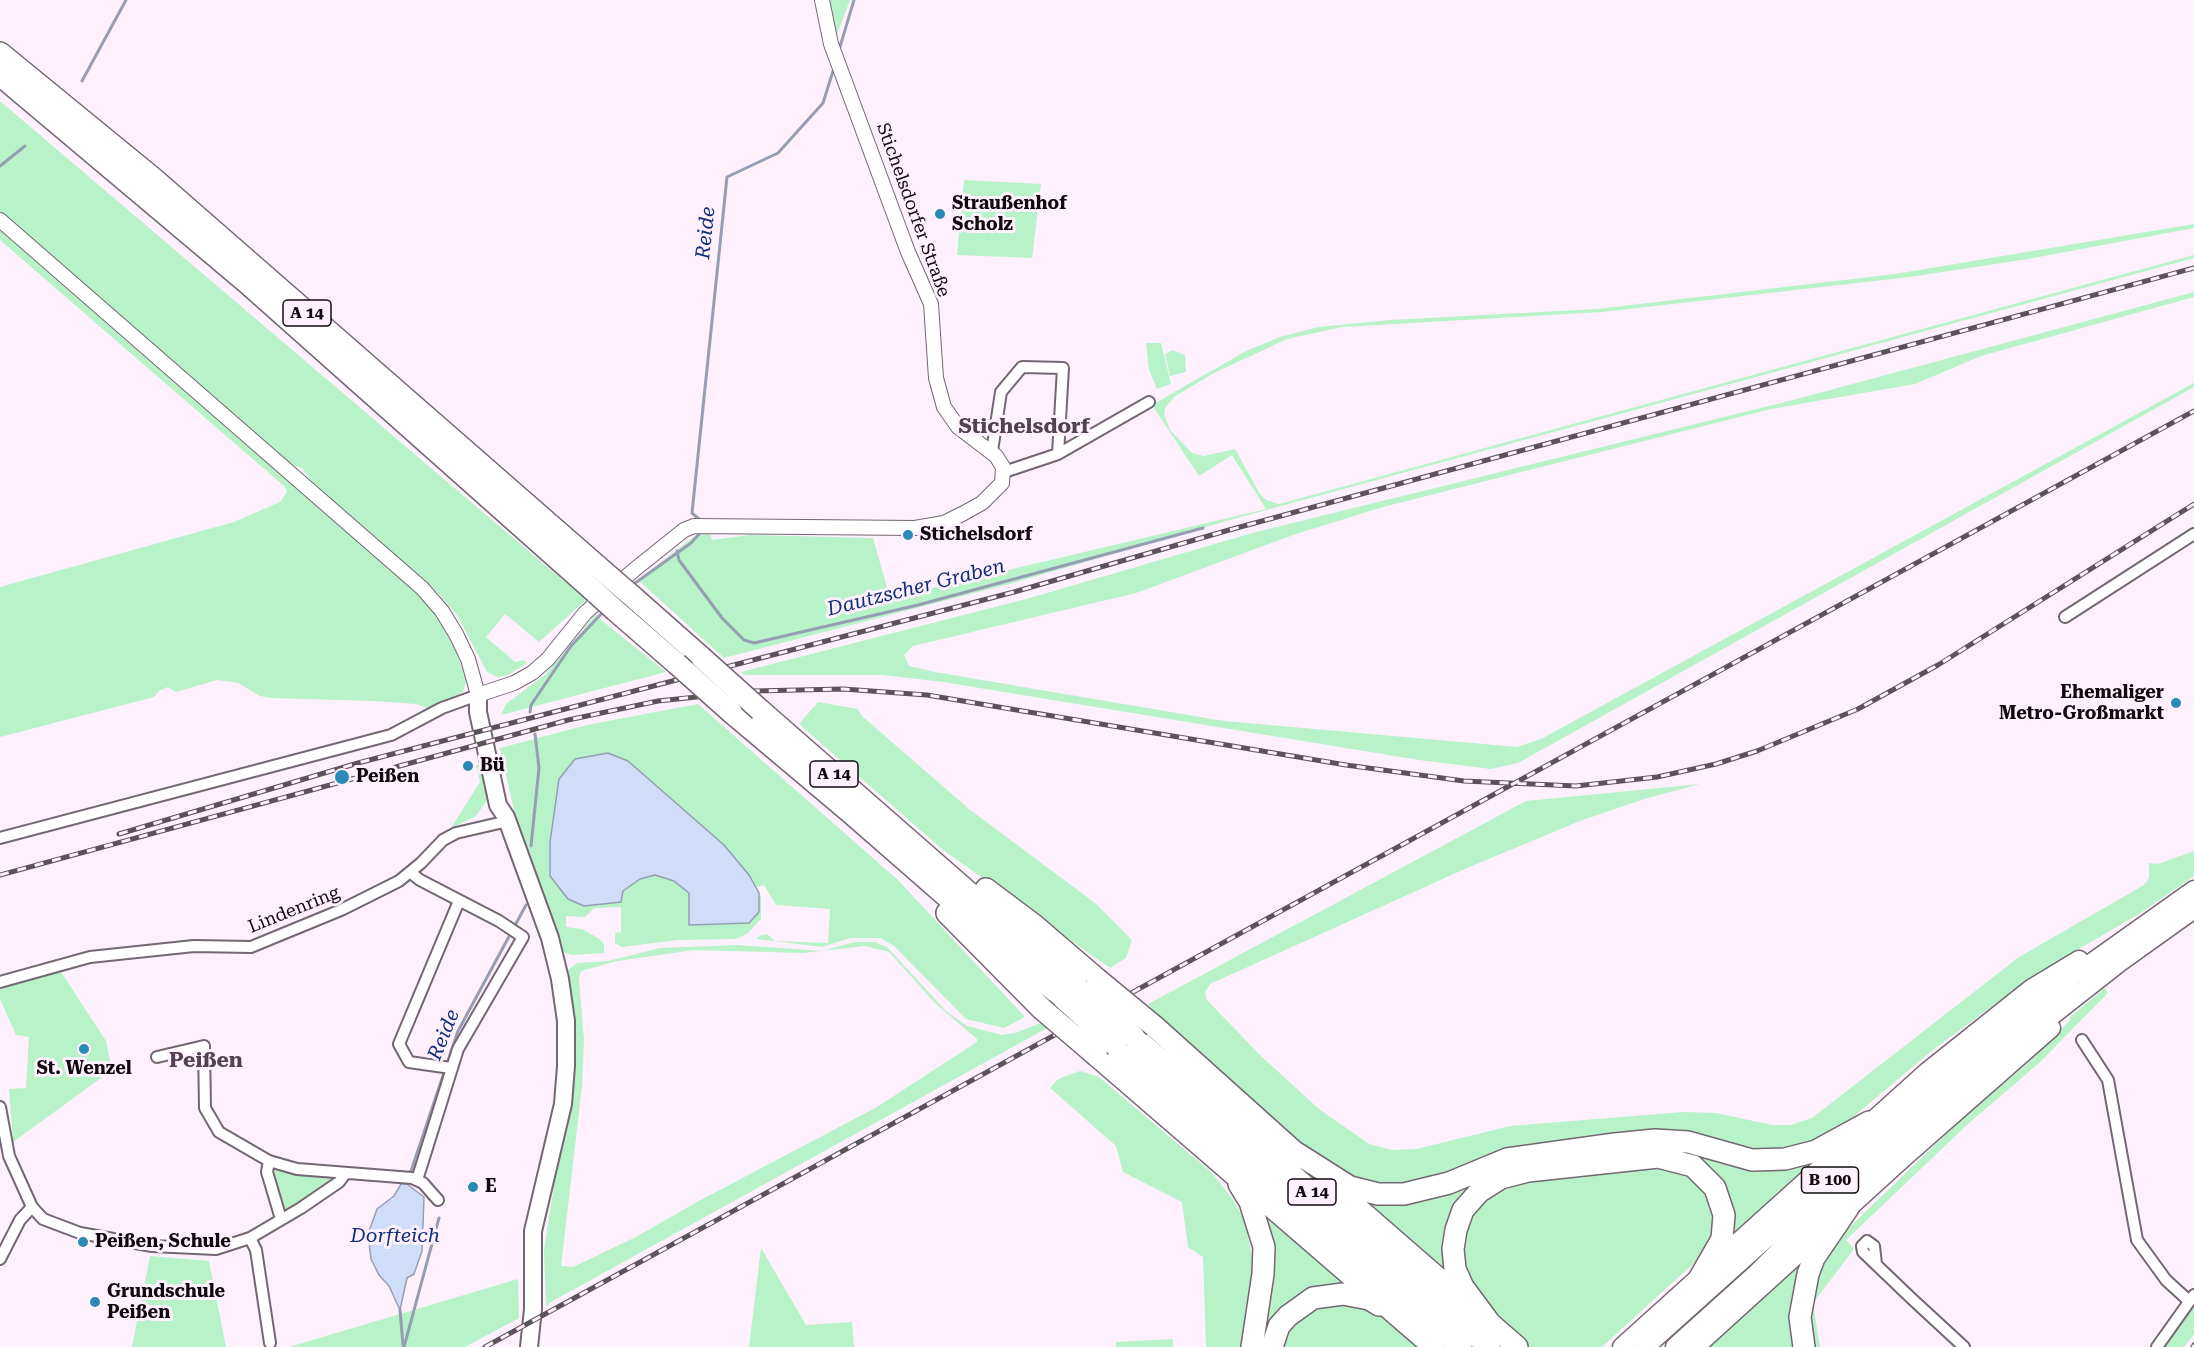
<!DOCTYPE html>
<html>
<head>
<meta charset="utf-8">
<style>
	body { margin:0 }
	canvas { display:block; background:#fef0fc }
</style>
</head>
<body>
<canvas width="2194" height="1347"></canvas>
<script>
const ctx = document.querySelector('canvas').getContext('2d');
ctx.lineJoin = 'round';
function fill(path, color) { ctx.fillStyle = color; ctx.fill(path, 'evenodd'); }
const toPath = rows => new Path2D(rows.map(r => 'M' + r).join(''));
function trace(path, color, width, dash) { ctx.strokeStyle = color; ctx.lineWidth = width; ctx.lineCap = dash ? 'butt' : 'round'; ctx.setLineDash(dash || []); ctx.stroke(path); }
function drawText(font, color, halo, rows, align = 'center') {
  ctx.font = font + ' "Roboto Serif",serif'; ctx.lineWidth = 6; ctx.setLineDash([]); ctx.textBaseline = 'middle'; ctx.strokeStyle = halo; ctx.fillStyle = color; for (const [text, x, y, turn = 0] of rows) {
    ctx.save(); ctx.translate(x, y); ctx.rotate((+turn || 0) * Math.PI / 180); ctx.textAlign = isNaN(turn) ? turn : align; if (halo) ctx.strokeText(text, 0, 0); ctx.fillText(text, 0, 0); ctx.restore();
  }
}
fill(toPath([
	[826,0,850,0,836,37],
	[0,101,586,600,539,642,505,614,486,637,515,662,524,660,527,663,506,676,497,677,487,672,457,615,439,594,314,484,302,468,292,465,0,212],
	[964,180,1041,184,1032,258,957,255],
	[2194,224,2194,228,2028,259,1910,277,1602,312,1342,327,1287,339,1214,373,1174,397,1165,408,1164,414,1170,430,1192,453,1204,456,1235,449,1260,494,1266,500,1279,504,2194,255,2194,258,1237,518,1013,583,724,658,638,580,696,535,710,534,712,540,750,535,873,538,890,598,1266,509,1232,455,1199,476,1152,405,1246,351,1280,337,1318,327,1390,320,1597,309,1895,274],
	[0,227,421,596,435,613,456,651,466,681,463,692,430,709,416,704,374,701,271,698,260,696,238,683,217,680,176,692,168,687,159,691,154,697,0,737,0,587,234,522,280,502,287,492,285,487,0,240],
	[2194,292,2194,297,1981,356,1915,384,1771,409,1383,507,1296,534,1136,593,913,646,904,655,909,666,935,672,1224,721,1517,747,1541,739,2194,383,2194,387,1518,763,1491,769,1419,760,943,682,883,675,744,675,741,672,1026,599,1256,532,1793,400],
	[1146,343,1161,343,1171,384,1157,389,1149,370],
	[1172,350,1185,355,1186,372,1170,376,1165,354],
	[595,615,666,672,501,715,506,704,546,674],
	[818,702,858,709,862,716,969,809,1095,903,1132,940,1126,958,1110,968,943,850,799,724],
	[698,704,899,881,1025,1017,1004,1028,966,1019,894,946,880,938,850,938,822,947,757,939,759,936,767,934,775,941,828,943,830,909,776,905,764,885,753,888,626,764,631,884,645,875,660,873,761,896,761,919,747,934,735,939,678,940,622,947,615,943,615,933,621,932,621,907,594,908,585,917,566,916,566,927,582,929,598,938,604,944,604,953,572,955,562,952,558,946,518,828,500,748,587,725],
	[476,765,486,765,492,793,476,816,451,828,480,782],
	[1700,784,1644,799,1580,821,1467,868,1210,984,1205,992,1206,999,1261,1056,1319,1109,1369,1144,1392,1150,1417,1149,1510,1126,1683,1112,1716,1113,1772,1125,1791,1125,1812,1118,2019,957,2144,885,2149,878,2149,863,2158,864,2194,851,2194,876,2139,914,2036,974,1934,1049,1833,1134,1821,1141,1766,1154,1696,1139,1404,1191,1331,1173,1174,1032,1148,1004,1526,801],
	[854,942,875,942,887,947,946,1011,967,1026,1002,1035,1018,1032,1043,1022,1049,1027,551,1302,546,1307,544,1249,553,1193,552,1171,568,970,577,963,608,961,660,948,738,945,822,951],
	[865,946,889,952,935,1003,977,1039,977,1042,877,1107,697,1202,636,1237,573,1267,561,1266,582,1086,584,1040,579,980,581,971,617,961,694,950,803,953],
	[61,972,106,1041,112,1070,13,1142,9,1089,26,1088,29,1037,16,1035,0,999,0,989],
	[2105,988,2108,993,2038,1064,1969,1123,1846,1240,1854,1249,1813,1303,1820,1347,1815,1347,1810,1319,1814,1281,1833,1243,1965,1116,2026,1065,2070,1020,2070,1017],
	[1080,1071,1099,1077,1211,1172,1232,1198,1244,1219,1253,1259,1246,1347,1206,1347,1203,1257,1188,1247,1182,1202,1123,1172,1116,1146,1050,1088,1058,1079],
	[1633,1149,1823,1154,1723,1251,1720,1189,1647,1154,1469,1195,1456,1282,1361,1204,1406,1203,1489,1172],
	[1649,1167,1673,1168,1694,1179,1705,1193,1713,1212,1713,1232,1704,1254,1602,1347,1528,1347,1473,1296,1457,1239,1478,1206,1491,1195,1520,1184],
	[280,1169,292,1173,330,1177,330,1182,283,1214,273,1180,275,1171],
	[1253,1196,1357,1288,1336,1291,1255,1347],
	[761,1248,806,1325,852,1322,854,1347,749,1347],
	[1807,1255,1798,1347,1705,1347],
	[150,1256,209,1261,226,1347,132,1347],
	[518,1279,519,1318,465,1347,289,1347],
	[1327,1300,1377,1310,1421,1347,1276,1347,1282,1333],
	[2194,1304,2194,1334,2184,1347,2163,1347],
	[1173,1339,1173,1347,1116,1347,1116,1342]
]), '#b8f2c8');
const water = toPath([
	[608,753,628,761,724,845,749,875,759,893,759,912,749,923,689,925,689,893,674,881,655,875,640,879,623,891,621,902,584,906,568,899,550,876,550,842,559,779,575,759,608,753],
	[401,1184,407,1184,424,1197,422,1251,414,1274,407,1278,400,1310,389,1286,379,1275,371,1259,368,1234,377,1209,394,1196,401,1184]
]);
fill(water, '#cfddf9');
trace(water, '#969eb3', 1.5);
trace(toPath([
	[839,50,854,0],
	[82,81,126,0],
	[0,166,25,146],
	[699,519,692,513,727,177,778,153,823,103,834,68],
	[677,551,679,560,722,618,744,640,754,643,918,605,1203,528],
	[631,586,691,543,700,533],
	[530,712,531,705,571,646,604,611],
	[531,846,539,768,535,734],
	[410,1174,458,1031,526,905],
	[400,1310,403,1345],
	[404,1347,439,1218]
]), '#969eb3', 3);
const minor = toPath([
	[992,451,1001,392,1022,367,1063,368,1058,454],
	[1004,472,1058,454,1149,402],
	[2065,617,2194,534],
	[0,838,391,735,442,708,478,695],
	[411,873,420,880,499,921,523,937,458,1049,417,1180],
	[0,982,90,957,194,946,251,947,341,910,399,881,421,863,443,840,456,833,508,821],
	[2082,1040,2108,1080,2137,1240,2166,1280,2189,1301],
	[157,1057,204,1046,205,1108,219,1132,269,1161,297,1169,412,1178,423,1183,438,1200],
	[451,1068,409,1062,399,1044,459,901],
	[0,1107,9,1156,32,1207,43,1219,80,1233,152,1246,216,1249,250,1238,301,1208,339,1182,345,1174],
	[269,1161,267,1172,281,1219],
	[250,1238,256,1250,270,1343],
	[0,1259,20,1220,32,1207],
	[1876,1264,1874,1246,1867,1241,1862,1246,1863,1252,1911,1298,1964,1347],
	[2157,1347,2194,1295]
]);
const tertiary = toPath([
	[0,220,422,588,442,611,456,634,468,659,478,695,514,683,532,673,548,659,585,613,634,570,684,530,694,526,915,528,944,523,964,513,982,503,1002,483,1003,467,996,456,958,427,944,407,936,378,931,304,908,252,831,44,822,0]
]);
const secondary = toPath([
	[478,695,478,712,498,805,506,817,550,938,560,979,566,1021,566,1066,563,1104,533,1231,533,1309,529,1347]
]);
const trunk = toPath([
	[1622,1347,1927,1072,2031,989,2079,960],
	[1645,1347,1936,1086,2073,976,2194,890],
	[1675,1347,1755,1275,1819,1211,1948,1097,2120,962,2194,909],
	[1695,1347,1903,1158,2051,1028]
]);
const motorway = toPath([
	[0,53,154,179,611,578],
	[0,75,246,282,596,593],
	[632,596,701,657],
	[616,611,677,664],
	[760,710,1079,989],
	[731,712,851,813,1063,998],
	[986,889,1034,925,1097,979],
	[947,913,1042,1009],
	[1154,1026,1300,1157],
	[1134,1037,1489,1347],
	[1116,1046,1461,1347],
	[1097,1056,1434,1347],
	[1290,1149,1350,1187,1378,1194,1404,1194,1449,1183,1507,1159,1615,1144,1655,1140,1688,1142,1752,1160,1785,1159,1816,1151,1869,1122],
	[1239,1184,1250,1202,1264,1247,1263,1274,1252,1347],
	[1332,1186,1517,1347],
	[1489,1322,1463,1287,1455,1269,1453,1249,1456,1230,1463,1210,1479,1192,1501,1178,1528,1171,1658,1157,1693,1166,1715,1188,1724,1215,1722,1239,1699,1279],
	[1272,1347,1279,1326,1288,1316,1313,1298,1343,1294,1369,1299,1379,1305],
	[1804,1347,1800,1317,1808,1274,1814,1258,1848,1208]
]);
trace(minor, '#756674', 14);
trace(tertiary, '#756674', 16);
trace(secondary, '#756674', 20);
trace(trunk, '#756674', 21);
trace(motorway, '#756674', 24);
trace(minor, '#fff', 10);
trace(tertiary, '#fff', 14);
trace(secondary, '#fff', 16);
trace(trunk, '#fff', 18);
trace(motorway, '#fff', 21);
const rail = toPath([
	[119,834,358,763,1014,592,1229,530,2194,268],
	[0,875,568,720,658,701,754,691,843,689,927,695,1346,765,1464,781,1576,786,1657,777,1716,764,1757,751,1858,709,1938,665,2194,504],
	[485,1347,2194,411],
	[2193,1347,2194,1345]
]);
trace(rail, '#5c535a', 5);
trace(rail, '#fef0fc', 3, [9]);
const motorwayBridge = toPath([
	[611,578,632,596],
	[596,593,616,611],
	[701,657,760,710],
	[677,664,731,712],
	[1097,979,1154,1026],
	[1079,989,1134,1037],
	[1063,998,1116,1046],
	[1042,1009,1097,1056]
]);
trace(motorwayBridge, '#756674', 24, []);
trace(motorwayBridge, '#fff', 21);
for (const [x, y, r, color] of [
	[940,214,6,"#2b8ab5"],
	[908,535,6,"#2b8ab5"],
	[2176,703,6,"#2b8ab5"],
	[468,766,6,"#2b8ab5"],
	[342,777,8,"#2b8ab5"],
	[84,1049,6,"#2b8ab5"],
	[473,1187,6,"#2b8ab5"],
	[83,1242,6,"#2b8ab5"],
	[95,1302,6,"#2b8ab5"]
]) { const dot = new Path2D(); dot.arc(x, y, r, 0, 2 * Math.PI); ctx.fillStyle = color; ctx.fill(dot); trace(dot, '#fef0fc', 2); }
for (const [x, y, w] of [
	[307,313,48],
	[834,774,48],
	[1830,1180,57],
	[1312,1192,48]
]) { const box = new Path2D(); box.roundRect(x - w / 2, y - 13, w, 26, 4.5); ctx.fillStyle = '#fef0fc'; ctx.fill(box); trace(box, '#100a0f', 1.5); }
drawText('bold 16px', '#100a0f', null, [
	["A 14",307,313],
	["A 14",834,774],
	["B 100",1830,1180],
	["A 14",1312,1192]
]);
drawText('bold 18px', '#100a0f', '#fef0fc', [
	["Straußenhof",952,204],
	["Scholz",952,225],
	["Stichelsdorf",920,535],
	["Ehemaliger",2164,693,"right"],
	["Metro-Großmarkt",2164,714,"right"],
	["Bü",480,766],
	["Peißen",356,777],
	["St. Wenzel",84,1069,"center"],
	["E",485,1187],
	["Peißen, Schule",95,1242],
	["Grundschule",107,1292],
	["Peißen",107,1313]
], 'left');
drawText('18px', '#100a0f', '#fef0fc', [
	["Stichelsdorfer Straße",913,210,70],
	["Lindenring",294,910,-22]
]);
drawText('italic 20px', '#102d7a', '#fef0fc', [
	["Reide",706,233,-84],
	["Dautzscher Graben",916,588,-14],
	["Reide",444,1035,-68],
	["Dorfteich",395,1236]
]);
drawText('bold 21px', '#50424f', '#fef0fc', [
	["Stichelsdorf",1024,427],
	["Peißen",206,1061]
]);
</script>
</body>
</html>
